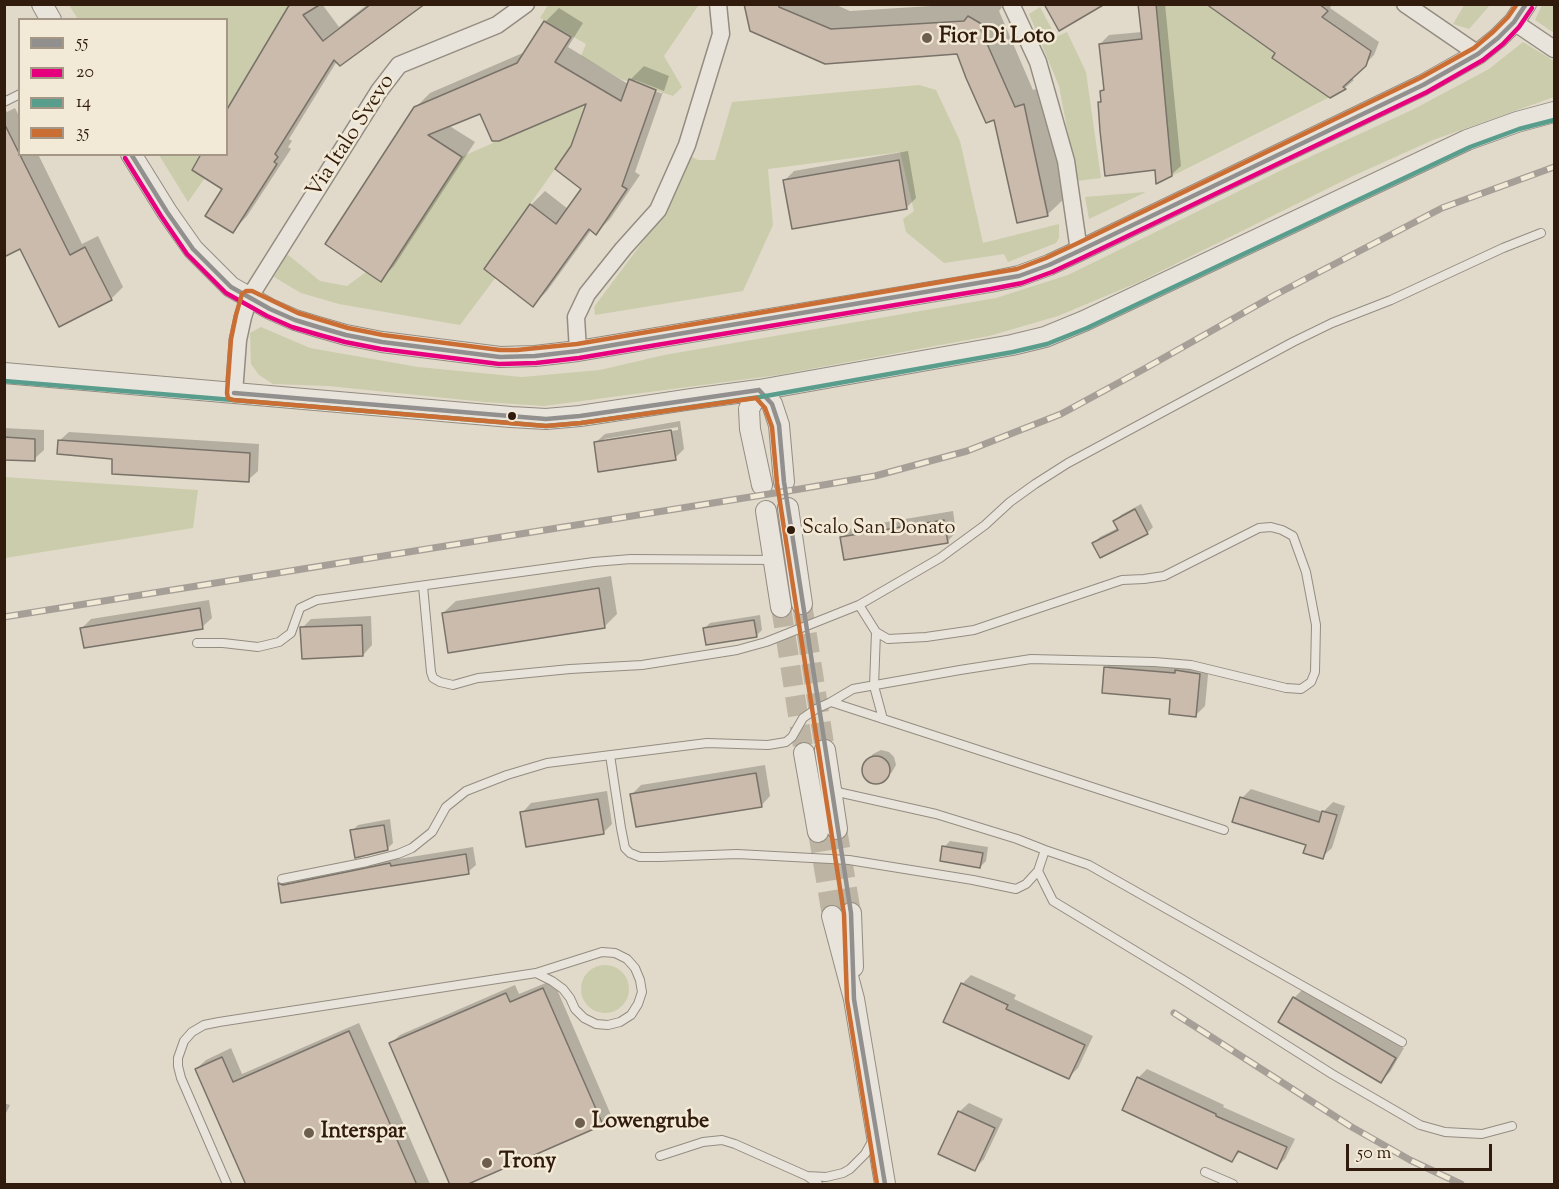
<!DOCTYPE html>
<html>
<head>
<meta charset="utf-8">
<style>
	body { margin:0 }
	#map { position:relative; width:1559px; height:1189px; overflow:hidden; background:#e1daca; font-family:"Sorts Mill Goudy",serif }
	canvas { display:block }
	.frame { position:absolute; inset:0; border:6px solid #301b0c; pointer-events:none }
	.legend { position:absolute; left:18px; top:18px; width:210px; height:138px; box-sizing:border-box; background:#f2e9d6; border:2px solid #a49785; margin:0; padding:8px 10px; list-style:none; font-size:18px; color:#301b0c }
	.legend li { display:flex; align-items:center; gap:12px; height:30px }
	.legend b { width:30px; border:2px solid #a49785 }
	.scale { position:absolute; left:1346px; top:1144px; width:146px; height:27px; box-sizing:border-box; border:3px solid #301b0c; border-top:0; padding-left:8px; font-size:18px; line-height:21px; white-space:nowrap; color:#301b0c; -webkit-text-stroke:4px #f2e9d6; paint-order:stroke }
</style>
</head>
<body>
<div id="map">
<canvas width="1559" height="1189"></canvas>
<div class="frame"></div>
<ul class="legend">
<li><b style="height:8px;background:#92908e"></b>55</li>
<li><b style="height:8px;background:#e6007e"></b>20</li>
<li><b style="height:8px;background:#599d8d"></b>14</li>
<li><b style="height:8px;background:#cb6e33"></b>35</li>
</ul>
<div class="scale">50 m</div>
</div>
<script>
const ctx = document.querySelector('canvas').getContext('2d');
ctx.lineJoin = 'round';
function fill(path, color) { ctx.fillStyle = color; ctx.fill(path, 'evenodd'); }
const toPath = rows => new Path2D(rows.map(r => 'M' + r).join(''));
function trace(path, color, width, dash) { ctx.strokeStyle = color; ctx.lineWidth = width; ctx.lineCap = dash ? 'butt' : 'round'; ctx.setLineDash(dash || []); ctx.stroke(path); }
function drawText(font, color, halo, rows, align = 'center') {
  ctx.font = font + ' "Sorts Mill Goudy",serif'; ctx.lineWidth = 5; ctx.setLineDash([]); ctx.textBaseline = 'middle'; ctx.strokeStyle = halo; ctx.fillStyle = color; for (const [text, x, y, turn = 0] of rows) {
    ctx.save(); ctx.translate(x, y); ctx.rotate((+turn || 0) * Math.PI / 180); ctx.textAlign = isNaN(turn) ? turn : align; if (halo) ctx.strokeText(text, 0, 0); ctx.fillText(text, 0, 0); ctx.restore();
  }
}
fill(toPath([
	[1465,4,1490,4,1490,5,1469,29,1453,24],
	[69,5,321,5,298,18,227,133,226,20,78,19],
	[548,5,698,5,698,6,664,56,682,87,673,96,621,79,581,56,586,44,540,18],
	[1138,5,1237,5,1281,45,1346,89,1156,184],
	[1542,5,1554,5,1554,33,1535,20],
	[1040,7,1056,37,1067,32,1086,72,1101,178,1077,181,1059,86,1029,14],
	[1523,42,1554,61,1554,97,1433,140,1353,176,1139,282,1058,316,989,336,778,375,544,406,485,402,328,386,273,384,259,375,251,364,250,333,261,327,310,348,418,367,522,377,600,370,664,355,996,298,1068,275,1292,165,1414,109,1489,69],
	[919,85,936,90,960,141,983,243,1059,224,1059,238,1056,243,1008,262,1004,254,944,263,906,232,903,219,914,211,900,152,768,169,773,225,743,291,595,315,594,307,664,213,688,155,698,160,715,160,732,102],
	[606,93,583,159,555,169,530,204,543,214,460,325,339,304,301,293,274,277,287,254,320,281,347,286,366,272,446,146,461,157,493,143,487,129],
	[159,155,221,155,188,202],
	[1145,192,1144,193,1089,219,1085,197],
	[5,477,198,490,193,528,5,558],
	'581 989a24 24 0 1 1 48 0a24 24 0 1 1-48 0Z'
]), '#caccab');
fill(toPath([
	[292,4,322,4,339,27,368,4,423,4,337,61,289,139,292,141,288,147,291,149,247,216,232,232,224,189,226,154],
	[746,4,834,4,850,11,964,4,998,4,1002,7,999,11,1033,90,1042,87,1066,197,1047,215,958,53,826,62],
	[1139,4,1165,4,1181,166,1171,175,1156,168,1099,103,1103,100,1102,91,1105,88,1100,44,1109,35,1142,32],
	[1209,4,1332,4,1330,8,1379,42,1374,55,1351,78,1354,80,1345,88,1330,96,1277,53],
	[559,8,583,23,568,47,628,84,630,80,644,66,669,76,664,91,635,80,635,84,663,94,663,92,635,172,640,175,610,219,596,233,592,229,547,291,533,305,531,205,545,191,568,209,583,189,572,147,588,101,494,141,481,112,448,125,475,142,394,266,380,280,415,108,430,93,525,52,545,22],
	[4,108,7,112,15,108,20,118,20,154,38,154,82,244,98,236,123,287,111,299,21,247,4,255],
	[908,151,916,198,907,207,793,227,785,180,794,171],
	[680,421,684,449,675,458,595,443,605,434],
	[678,427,678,430,604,442,604,439],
	[4,428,44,430,44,450,34,459,4,459],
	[69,432,259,444,258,471,248,480,114,458,59,441],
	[1141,504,1153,527,1147,533,1094,543,1100,537,1118,528,1115,521,1121,515],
	[953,511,956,532,947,542,842,538,851,528],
	[611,576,617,614,604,627,443,613,456,601],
	[209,600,212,618,202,627,82,628,91,619],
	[760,615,762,630,756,636,704,629,710,623],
	[371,616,372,645,363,655,302,628,311,619],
	[1115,659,1185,661,1209,665,1205,706,1196,715,1172,697,1106,668],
	[881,750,889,752,894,757,896,765,892,772,885,779,878,783,870,781,864,776,863,768,867,761,873,754],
	[765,765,770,796,761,806,632,794,641,785],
	[1251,789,1323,812,1333,802,1345,806,1332,848,1322,857,1307,844,1242,798],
	[607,791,612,824,603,833,522,813,531,803],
	[390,819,393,843,387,849,352,831,358,825],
	[950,841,988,847,986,861,980,867,944,847],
	[473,847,476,865,468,872,282,901,279,884,286,877,397,856,398,859],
	[971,975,1016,995,1014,999,1093,1036,1078,1068,1069,1077,962,984],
	[553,980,611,1115,602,1124,390,1044,400,1035,515,985,519,994],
	[1303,989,1404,1048,1390,1072,1381,1081,1294,998],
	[359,1023,430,1184,247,1184,196,1069,206,1060,231,1048,242,1074],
	[1147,1069,1224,1105,1223,1107,1295,1139,1285,1159,1277,1167,1241,1151,1232,1160,1138,1078],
	[4,1103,10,1105,4,1117],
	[969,1103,1003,1119,984,1159,975,1169,959,1112]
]), '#0003');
const building = toPath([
	[291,4,321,4,303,15,323,41,371,4,425,4,340,66,334,60,275,154,278,157,274,162,277,164,233,233,205,216,222,189,192,170,201,154,226,154,226,111,288,7,291,4],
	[744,4,778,4,779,7,831,29,964,21,968,16,985,26,981,30,1015,107,1024,104,1048,216,1017,223,994,120,986,123,966,78,957,54,825,64,750,31,744,4],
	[1044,4,1105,4,1059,31,1044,4],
	[1138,4,1156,4,1161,56,1172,176,1156,184,1155,170,1105,176,1100,131,1098,102,1101,102,1100,91,1104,90,1099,44,1142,39,1138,4],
	[1206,4,1319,4,1328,11,1322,17,1371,51,1366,66,1343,87,1346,89,1330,98,1272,58,1275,53,1206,4],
	[544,21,571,37,555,62,621,101,629,79,656,90,622,186,627,189,596,235,589,229,533,307,484,269,530,204,556,224,581,189,555,169,571,146,586,104,499,141,492,141,480,114,428,135,462,157,381,282,325,244,414,107,517,63,544,21],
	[4,123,70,255,85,247,112,300,59,327,20,249,4,257,4,123],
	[899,160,907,209,792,229,783,180,899,160],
	[671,430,676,460,598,472,594,442,671,430],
	[4,437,35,439,35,461,4,460,4,437],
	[58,440,250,453,249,482,112,474,112,459,57,454,58,440],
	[1135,509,1148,534,1100,558,1092,543,1118,530,1113,521,1135,509],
	[944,520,948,543,844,560,840,537,944,520],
	[599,588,605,628,448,653,442,613,599,588],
	[200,608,203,629,84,648,80,628,200,608],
	[754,620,757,637,706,645,703,628,754,620],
	[362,625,363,656,302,659,300,627,362,625],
	[1104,667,1175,673,1175,670,1200,674,1196,717,1169,714,1170,699,1102,693,1104,667],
	'862 770a14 14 0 1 1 28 0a14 14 0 1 1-28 0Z',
	[756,773,762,807,636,827,630,794,756,773],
	[1240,797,1319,822,1322,811,1337,815,1323,859,1303,853,1306,845,1232,822,1240,797],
	[598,799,604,834,526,847,520,812,598,799],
	[384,825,388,850,355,858,350,830,384,825],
	[942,846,983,853,980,868,940,861,942,846],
	[466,854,469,874,281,903,278,883,283,885,390,863,391,866,466,854],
	[961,983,1008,1005,1006,1009,1085,1045,1069,1079,943,1022,961,983],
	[543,988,603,1125,466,1185,450,1185,389,1043,506,993,510,1002,543,988],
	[1293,997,1396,1058,1381,1083,1278,1022,1293,997],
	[349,1031,417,1185,246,1185,195,1069,222,1057,233,1082,349,1031],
	[1137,1077,1216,1114,1216,1116,1287,1147,1277,1169,1238,1151,1232,1162,1122,1110,1137,1077],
	[958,1111,995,1128,975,1171,938,1154,958,1111]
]);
fill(building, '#cabbad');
trace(building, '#797268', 1.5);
trace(toPath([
	[802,604,825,750],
	[781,607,804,753],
	[837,829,851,913],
	[818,832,832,916]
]), '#beb4a4', 20, [20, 10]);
const service = toPath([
	[4,102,20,94],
	[423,586,431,672,433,678,440,682,453,685,478,678,570,669,642,665,737,650,766,642,859,605,940,558,985,525,1010,502,1035,484,1068,463,1293,342,1332,323,1391,300,1503,248,1541,233],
	[876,632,874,686,883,719],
	[197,643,223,643,258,647,279,642,291,633,300,608,317,600,594,562,631,559,774,560],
	[831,702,1224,830],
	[610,755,621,828,625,848,630,853,640,857,659,857,737,854,849,860,973,880,1016,889,1026,884,1038,871,1045,850],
	[833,791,936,814,1017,839,1045,850,1089,865,1402,1042],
	[1038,871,1053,901,1185,981,1332,1074,1420,1125,1445,1132,1482,1134,1512,1126],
	[282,879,367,862,398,854,412,848,432,832,446,807,466,791,507,775,547,763,707,743,768,745,786,742,792,737,803,718,816,709,831,702,853,689,960,670,1031,659,1154,662,1191,665,1286,688,1301,689,1311,682,1315,672,1316,625,1306,572,1293,536,1282,530,1271,527,1259,528,1164,576,1144,579,1122,580,974,630,926,637,888,639,876,632,859,605],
	[602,952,615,953,627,959,635,968,640,980,642,992,638,1004,631,1015,620,1022,608,1025,596,1024,584,1018,575,1009,570,998,563,989,552,981,536,973,602,952],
	[660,1156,703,1142,722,1140,735,1144,807,1176,818,1184],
	[1205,1172,1233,1184],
	[807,1176,826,1177,843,1173,850,1169,865,1154,873,1140],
	[227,1184,181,1078,178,1066,178,1058,184,1041,192,1032,204,1025,219,1022,536,973]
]);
const minor = toPath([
	[1011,4,1038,62,1066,161,1079,251],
	[1405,4,1478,54],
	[1514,22,1554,49],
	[578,351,576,317,587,294,623,249,658,210,687,145,721,34,718,4],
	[234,393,238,340,243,317,249,298,379,91,399,65,497,25,526,4]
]);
const tertiary = toPath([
	[42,4,51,20],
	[131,154,167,212,193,249,231,287,270,309,295,320,318,327,346,335,382,342,500,357,535,356,578,351,990,282,1019,276,1049,265,1079,251,1423,85,1478,54,1498,38,1514,22,1526,4],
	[4,373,511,417,546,419,580,416,692,399,759,390,1012,345,1045,337,1084,321,1467,140,1517,122,1554,112],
	[759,390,772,404,779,425,784,482],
	[759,390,749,409,750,429,762,485],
	[788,508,802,604],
	[766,511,781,607],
	[825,750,837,829],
	[804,753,818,832],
	[851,913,853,967],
	[832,916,854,999,885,1184]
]);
trace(service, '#938c81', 10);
trace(minor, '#938c81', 19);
trace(tertiary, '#938c81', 22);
trace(service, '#e8e4dc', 8);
trace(minor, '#e8e4dc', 16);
trace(tertiary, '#e8e4dc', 20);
const rail = toPath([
	[4,617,800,489,875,476,967,451,1061,414,1144,369,1275,295,1442,208,1554,167],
	[1174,1013,1350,1126,1410,1160,1461,1184]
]);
trace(rail, '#a59f98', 7);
trace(rail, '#f2e9d6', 4.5, [14]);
trace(toPath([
	[131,154,167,212,193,249,231,287,270,309,295,320,318,327,346,335,382,342,500,357,535,356,578,351,1019,276,1049,265,1079,251,1423,85,1478,54,1498,38,1514,22,1526,4],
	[759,390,772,404,779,425,784,482,851,913,854,999,885,1184],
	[234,393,546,419,580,416,759,390]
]), '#92908e', 4.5);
trace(toPath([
	[125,158,161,216,187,254,226,293,267,316,292,327,316,334,345,342,381,349,499,364,536,363,579,358,991,289,1022,283,1052,272,1082,258,1427,92,1483,60,1503,44,1519,27,1532,8]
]), '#e6007e', 4.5);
trace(toPath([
	[4,381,546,426,581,423,760,397,1013,352,1047,344,1087,328,1470,147,1519,129,1554,120]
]), '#599d8d', 4.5);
trace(toPath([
	[877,1184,847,1000,844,914,777,483,772,427,765,408,756,398,581,423,546,426,233,400,228,398,227,393,231,339,236,315,242,294,246,291,252,291,298,313,348,328,383,335,500,350,517,350,577,344,1017,269,1046,258,1076,244,1420,78,1474,48,1493,32,1508,17,1517,4]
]), '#cb6e33', 4.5);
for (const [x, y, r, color] of [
	[927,38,6,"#6e5e4e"],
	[512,416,5,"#301b0c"],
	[791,530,5,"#301b0c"],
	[580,1123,6,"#6e5e4e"],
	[309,1133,6,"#6e5e4e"],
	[487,1163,6,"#6e5e4e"]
]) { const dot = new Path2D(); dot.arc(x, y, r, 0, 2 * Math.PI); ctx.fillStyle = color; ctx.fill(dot); trace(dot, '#f2e9d6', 2); }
drawText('20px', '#301b0c', '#f2e9d6', [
	["Scalo San Donato",802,530]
], 'left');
drawText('bold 22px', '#301b0c', '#f2e9d6', [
	["Fior Di Loto",939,38],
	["Lowengrube",592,1123],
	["Interspar",321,1133],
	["Trony",499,1163]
], 'left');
drawText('22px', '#301b0c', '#f2e9d6', [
	["Via Italo Svevo",352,137,-57]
]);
</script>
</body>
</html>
